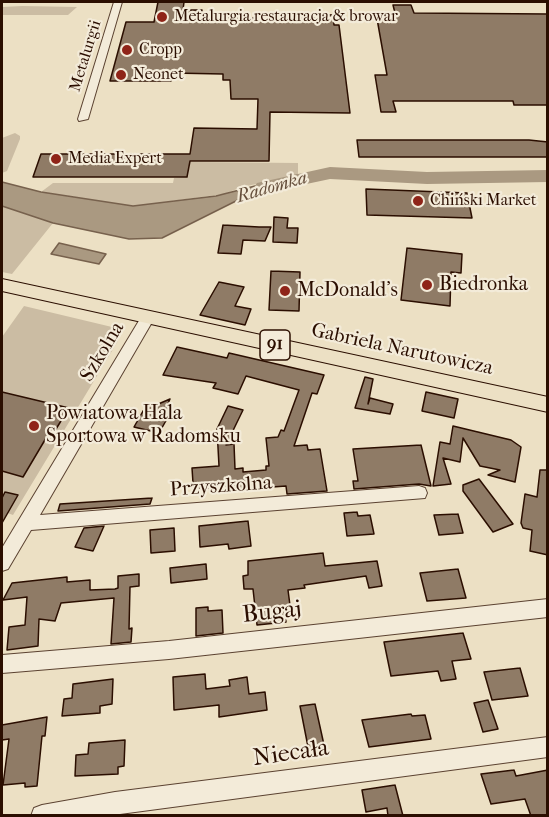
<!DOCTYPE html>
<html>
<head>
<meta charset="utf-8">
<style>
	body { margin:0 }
	#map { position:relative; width:549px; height:817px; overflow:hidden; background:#ece0c4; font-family:"IM FELL French Canon",serif }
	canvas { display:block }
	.frame { position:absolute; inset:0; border:3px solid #2b0e00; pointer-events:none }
</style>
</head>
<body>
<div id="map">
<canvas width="549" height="817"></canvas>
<div class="frame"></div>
</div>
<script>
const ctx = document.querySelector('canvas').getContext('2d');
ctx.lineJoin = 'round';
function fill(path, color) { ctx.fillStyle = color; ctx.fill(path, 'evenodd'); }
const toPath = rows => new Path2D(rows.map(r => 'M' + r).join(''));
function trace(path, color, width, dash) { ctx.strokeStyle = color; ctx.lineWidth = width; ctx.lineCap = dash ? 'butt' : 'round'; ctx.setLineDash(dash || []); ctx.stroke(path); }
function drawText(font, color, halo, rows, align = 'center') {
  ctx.font = font + ' "IM FELL French Canon",serif'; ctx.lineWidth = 4.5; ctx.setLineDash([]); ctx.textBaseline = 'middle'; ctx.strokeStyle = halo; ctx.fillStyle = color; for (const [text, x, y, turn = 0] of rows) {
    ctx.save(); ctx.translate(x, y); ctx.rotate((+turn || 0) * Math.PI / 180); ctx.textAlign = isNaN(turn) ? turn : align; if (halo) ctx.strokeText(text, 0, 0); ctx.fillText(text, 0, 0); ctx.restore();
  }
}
fill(toPath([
	[2,7,22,6,77,7,68,15,2,15],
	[15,133,20,136,20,139,7,171,2,173,2,138],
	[190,162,298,163,298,175,242,187,224,194,164,202,136,212,75,197,41,192,53,183,173,183,174,178,188,177],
	[2,206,53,223,12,274,2,272],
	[24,306,112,327,118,341,13,515,2,511,2,337]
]), '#cbbca3');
const water = toPath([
	[298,175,298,181,244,197,162,238,129,239,53,223,2,206,2,182,41,192,133,206,216,196,298,175],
	[59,243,106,254,99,264,51,254,59,243]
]);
fill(water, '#aa9981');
trace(water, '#77614d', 1.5);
fill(toPath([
	[330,167,427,172,548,170,548,182,427,184,330,179,264,193,254,187,257,183,330,167]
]), '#aa9981');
const building = toPath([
	[158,2,184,2,183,10,202,10,201,18,257,18,257,13,333,15,334,25,339,25,350,113,270,112,269,161,190,161,187,177,33,177,41,154,190,154,194,128,257,129,258,99,231,99,230,80,223,80,223,74,172,73,171,81,110,81,126,22,154,22,158,2],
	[393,5,411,5,414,13,548,14,548,105,514,105,513,101,393,101,396,112,381,112,375,75,387,75,376,13,395,13,393,5],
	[357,140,529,140,548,142,548,157,359,157,357,140],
	[366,189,467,193,472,218,367,215,366,189],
	[274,217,288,218,287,228,298,228,297,243,273,242,274,217],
	[223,225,259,227,271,227,265,241,243,240,241,254,218,253,223,225],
	[407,248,462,254,461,273,451,272,450,306,401,300,407,248],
	[271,271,300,272,299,311,269,310,271,271],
	[219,282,244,287,235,306,251,309,245,325,200,315,219,282],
	[177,347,227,358,229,353,324,375,317,394,312,393,294,446,307,445,308,450,320,449,327,491,287,494,286,486,231,490,231,487,196,489,196,483,193,483,192,468,219,466,217,429,228,406,243,410,226,445,234,444,235,469,243,468,243,472,266,470,266,466,269,466,266,438,278,437,281,430,284,431,299,390,246,376,238,394,213,388,216,383,163,375,177,347],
	[365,377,373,379,368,404,370,398,393,404,390,414,355,408,365,377],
	[2,392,69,408,56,429,52,428,23,477,2,471,2,392],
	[426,392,458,399,454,418,422,411,426,392],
	[170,399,166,408,172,410,159,433,134,427,147,404,156,405,170,399],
	[453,426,511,440,521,447,515,482,488,475,500,470,480,466,463,438,460,462,443,458,451,484,433,486,440,442,450,444,453,426],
	[421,445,431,486,419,484,354,489,353,481,358,481,353,449,421,445],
	[540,470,548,470,548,555,530,551,532,530,523,528,521,523,525,494,537,497,540,470],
	[479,479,513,524,493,532,463,491,463,485,479,479],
	[5,492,18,495,2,523,2,498,5,492],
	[152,498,150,504,58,511,60,504,152,498],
	[357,512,358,516,370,515,374,534,347,536,344,513,357,512],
	[458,514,463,533,439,535,434,515,458,514],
	[248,521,251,546,229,549,228,544,200,547,199,526,248,521],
	[104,526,93,551,75,547,84,528,104,526],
	[174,528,175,551,151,553,150,530,174,528],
	[323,553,325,566,377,561,382,586,369,588,366,576,304,585,305,588,288,590,291,613,285,614,286,622,257,625,253,589,244,589,243,576,248,575,248,561,323,553],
	[206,564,207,579,171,583,170,568,206,564],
	[458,569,466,598,427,601,420,573,458,569],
	[139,574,139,586,130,587,129,629,132,628,131,642,111,644,114,598,61,603,55,621,39,619,38,646,7,650,9,627,25,625,27,597,3,600,12,583,67,577,67,582,90,580,90,590,115,589,118,588,118,576,139,574],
	[208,607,208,611,222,610,223,633,196,636,196,608,208,607],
	[463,633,471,659,452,661,456,679,441,681,438,671,391,676,384,642,463,633],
	[520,668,528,696,492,700,484,672,520,668],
	[205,674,206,689,230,686,229,680,247,677,249,694,265,692,267,710,219,717,219,705,174,710,173,677,205,674],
	[113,679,112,704,100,706,100,713,62,716,64,699,72,698,73,684,113,679],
	[488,700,498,729,483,732,474,703,488,700],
	[315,704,326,754,310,757,300,706,315,704],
	[411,714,412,716,425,715,431,739,369,747,362,720,411,714],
	[47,717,45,736,42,736,37,786,25,787,25,783,3,785,9,739,2,740,2,725,47,717],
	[125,740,124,766,118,767,118,774,75,776,76,755,88,754,89,743,125,740],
	[514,770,516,776,548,770,548,816,531,816,525,799,491,804,481,774,514,770],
	[395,785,403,816,388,816,387,808,366,812,362,790,395,785]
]);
fill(building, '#8f7b66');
trace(building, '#2b0e00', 1.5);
const minor = toPath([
	[114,2,122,2,88,119,79,121,78,119,114,2],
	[148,312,155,317,40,515,419,486,425,488,427,493,425,498,31,530,8,569,2,571,2,548,143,314,148,312],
	[548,599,548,617,169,659,2,673,2,655,169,641,548,599],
	[548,737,548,757,105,816,31,816,34,808,42,805,115,792,548,737]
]);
const major = toPath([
	[2,279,548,397,548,412,2,291,2,279]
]);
trace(minor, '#5b4231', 2);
trace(major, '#2b0e00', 2);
fill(minor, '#f3ebd9');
fill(major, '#ece0c4');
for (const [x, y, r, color] of [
	[162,17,6,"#8f2418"],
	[127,50,6,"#8f2418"],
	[121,75,6,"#8f2418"],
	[56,159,6,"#8f2418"],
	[418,201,6,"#8f2418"],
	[427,285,6,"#8f2418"],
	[285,291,6,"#8f2418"],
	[34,426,6,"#8f2418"]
]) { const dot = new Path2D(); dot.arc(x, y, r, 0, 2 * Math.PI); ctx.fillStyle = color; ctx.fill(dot); trace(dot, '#f3ebd9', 2); }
drawText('16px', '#2b0e00', '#f3ebd9', [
	["Metalurgia restauracja & browar",174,17],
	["Cropp",139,50],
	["Neonet",133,75],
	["Media Expert",68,159],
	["Chiński Market",430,201]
], 'left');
drawText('16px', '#2b0e00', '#f3ebd9', [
	["Metalurgii",86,56,-73]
]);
drawText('italic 18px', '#644d3a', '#f3ebd9', [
	["Radomka",272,188,-16]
]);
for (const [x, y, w] of [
	[275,345,30]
]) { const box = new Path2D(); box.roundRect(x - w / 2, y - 15, w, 30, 4.5); ctx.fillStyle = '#f3ebd9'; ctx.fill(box); trace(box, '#2b0e00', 1.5); }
drawText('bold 18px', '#2b0e00', null, [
	["91",275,345]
]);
drawText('20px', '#2b0e00', '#f3ebd9', [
	["Biedronka",439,285],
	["McDonald's",297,291],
	["Powiatowa Hala",46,414],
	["Sportowa w Radomsku",46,437]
], 'left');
drawText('20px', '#2b0e00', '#f3ebd9', [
	["Gabriela Narutowicza",402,350,12],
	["Szkolna",103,352,-59],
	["Przyszkolna",221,487,-4]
]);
drawText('24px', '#2b0e00', '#f3ebd9', [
	["Bugaj",272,613,-6],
	["Niecała",291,754,-8]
]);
</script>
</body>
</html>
